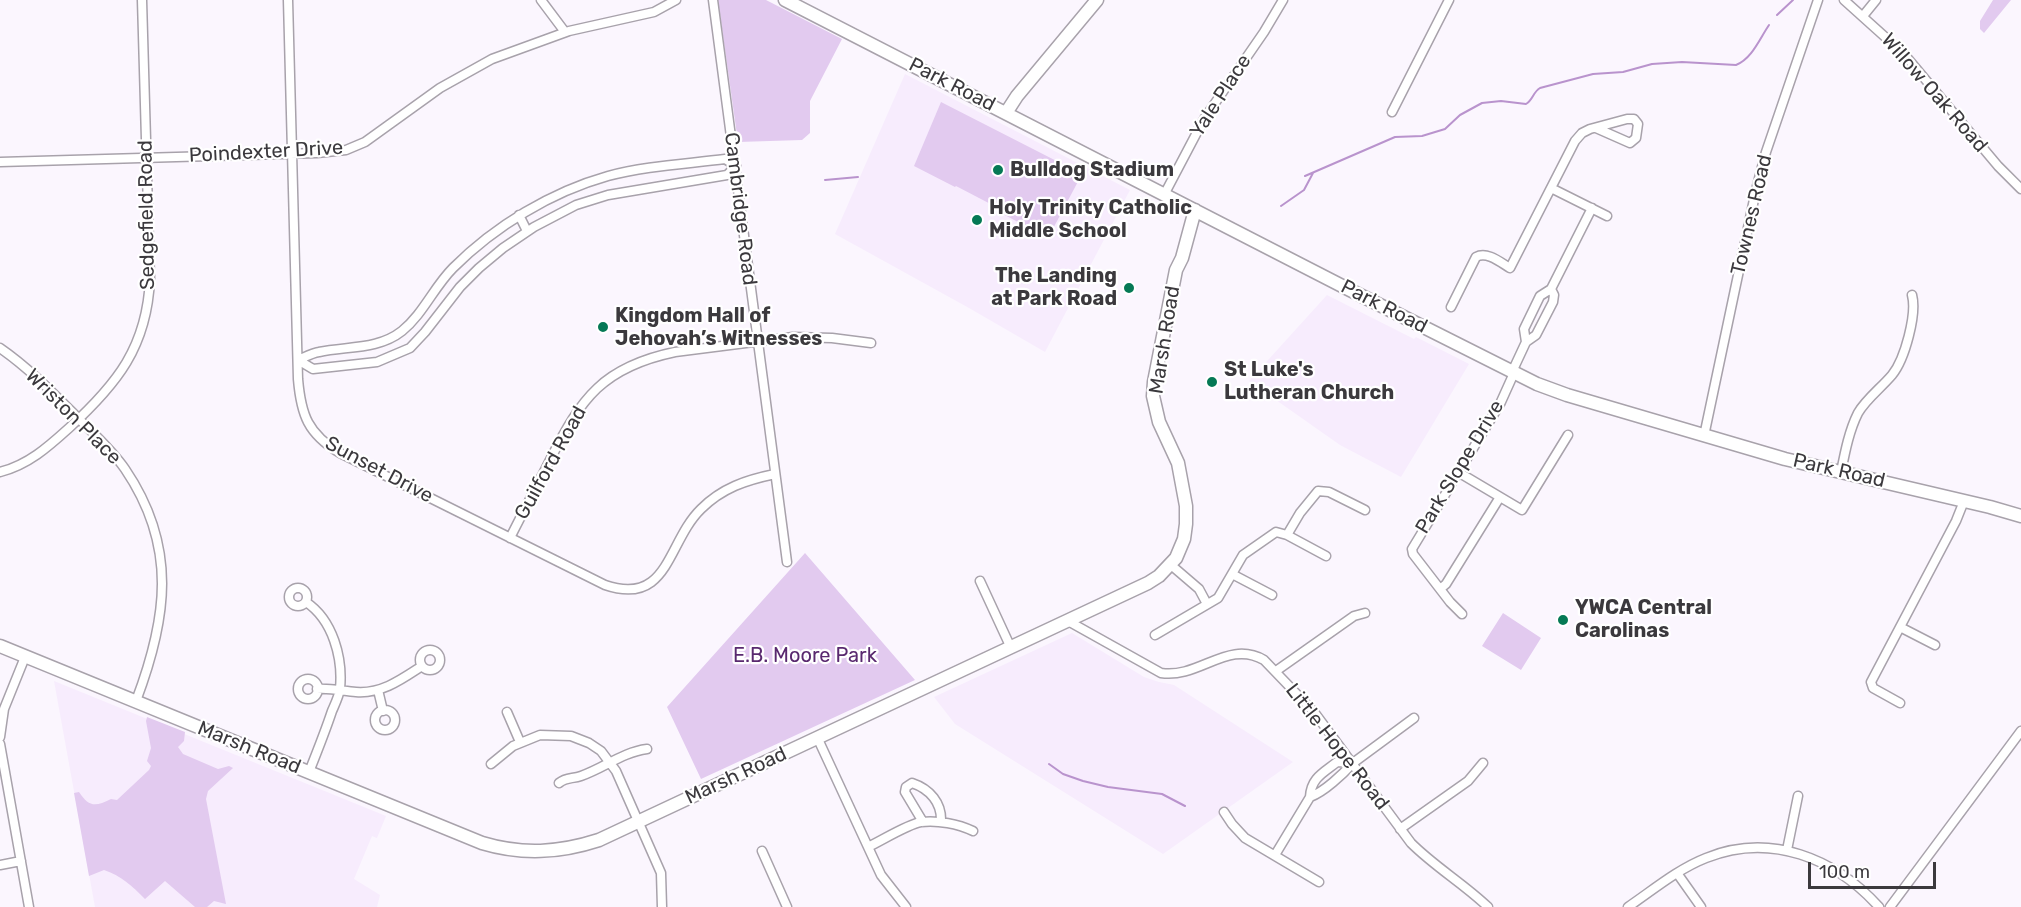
<!DOCTYPE html>
<html>
<head>
<meta charset="utf-8">
<style>
  body { margin:0 }
  #map { position:relative; width:2021px; height:907px; overflow:hidden; background:#fbf6fe; font-family:Rubik,sans-serif }
  canvas { display:block }
  .scale { position:absolute; left:1808px; top:862px; width:128px; height:27px; box-sizing:border-box; border:3px solid #3b393d; border-top:0; padding-left:8px; font-size:18px; line-height:21px; white-space:nowrap; color:#3b393d; -webkit-text-stroke:4px #fff; paint-order:stroke }
</style>
</head>
<body>
<div id="map">
<canvas width="2021" height="907"></canvas>
<div class="scale">100 m</div>
</div>
<script>
const ctx = document.querySelector('canvas').getContext('2d');
ctx.lineJoin = 'round';
function fill(path, color) { ctx.fillStyle = color; ctx.fill(path, 'evenodd'); }
function strokePath(path, color, width, dash) { ctx.strokeStyle = color; ctx.lineWidth = width; ctx.lineCap = dash ? 'butt' : 'round'; ctx.setLineDash(dash || []); ctx.stroke(path); }
function write(font, color, halo, rows, align = 'center') {
  ctx.font = font + ' Rubik,sans-serif'; ctx.lineWidth = 4.5; ctx.setLineDash([]); ctx.textBaseline = 'middle'; ctx.strokeStyle = halo; ctx.fillStyle = color; for (const [text, x, y, turn = 0] of rows) {
    ctx.save(); ctx.translate(x, y); ctx.rotate((+turn || 0) * Math.PI / 180); ctx.textAlign = isNaN(turn) ? turn : align; if (halo) ctx.strokeText(text, 0, 0); ctx.fillText(text, 0, 0); ctx.restore();
  }
}
fill(new Path2D(`
  M905,74L1130,190L1045,352L969,308L835,234Z
  M1327,295L1414,339L1416,337L1469,364L1401,477L1340,445L1249,381Z
  M1072,633L1144,677L1159,682L1174,685L1293,762L1163,854L955,724L934,697Z
  M54,681L386,816L377,838L372,836L354,879L380,895L377,907H95Z`), '#f7ecfd');
fill(new Path2D(`
  M718,0H766L842,39L810,101V133L802,140L738,142Z
  M1993,0H2011L1984,33L1980,29V21Z
  M941,102L1082,174L1048,238L1001,213L1002,210L956,186L955,187L914,166Z
  M805,553L915,680L701,779L667,707Z
  M1503,613L1541,638L1521,670L1482,646Z
  M147,717L185,732L184,741L178,747L183,754L218,769L229,766L233,768L208,791L206,799L226,904L214,901L207,907H195L165,881L145,899C132,886 122,876 104,870L89,876L74,793L79,792C89,807 95,807 111,799L117,800L149,770L151,766L147,761L151,748L146,721Z`), '#e2caef');
strokePath(new Path2D(`
  M1777,15L1793,0
  M1305,176L1395,137L1422,136L1445,129L1460,115L1482,103L1501,101L1526,104C1533,100 1533,92 1540,88L1593,74L1623,72L1652,64L1682,62L1736,65C1752,59 1760,38 1769,25
  M825,180L858,177
  M1281,206L1304,190L1313,173
  M1049,764L1063,774L1083,781L1108,787L1162,794L1185,806`), '#b993cd', 2);
const street = new Path2D(`
  M288,0L298,379C301,415 308,434 340,453L605,585C669,607 667,542 701,509C722,488 746,480 775,474
  M541,0L565,32
  M713,0L787,562
  M1844,0L1904,54L1998,166L2021,189
  M1863,16L1876,0
  M1392,112L1449,0
  M725,159L736,166L727,175L608,195L576,205L534,227L503,248L479,268L460,287L425,332L410,348L377,362L313,369L298,360C305,357 312,353 319,352C347,346 378,350 402,331C423,314 434,287 453,268C495,226 551,192 608,176C645,166 686,164 725,159Z
  M0,162L317,153L346,150L365,142L440,88L492,59L569,31L654,12L676,0
  M1551,188L1607,216
  M1164,195L1204,119L1264,32L1283,0
  M519,215L527,231
  M1451,307L1476,257C1487,251 1500,262 1510,268L1575,141L1582,133L1590,129L1627,119H1634L1638,124L1636,138L1630,143L1596,128
  M1526,342L1524,329L1540,296L1551,289
  M0,348C29,368 54,394 78,418C95,435 112,450 125,469C178,547 167,619 136,701
  M1512,372L1526,342L1536,335L1553,302L1554,295L1551,289L1592,208
  M1704,436L1756,190L1766,152L1818,0
  M0,472C28,465 48,447 69,428C117,384 147,347 150,279L142,0
  M1458,472L1522,510L1568,435
  M1841,472C1845,452 1849,431 1858,413C1866,399 1881,388 1892,375C1905,359 1917,314 1912,295
  M1287,535L1300,513L1318,491L1329,492L1365,510
  M510,538C523,512 537,486 550,460C581,398 603,367 675,352L793,337L832,338L871,343
  M1171,565L1199,589L1207,604
  M1232,574L1272,595
  M980,581L1011,648
  M289 597a9 9 0 1 1 18 0a9 9 0 1 1-18 0Z
  M1440,589L1446,584L1500,497
  M306,602C333,620 343,658 340,689C339,696 335,704 332,711C325,732 317,752 309,772
  M1462,614L1450,602L1413,554L1412,549L1500,404L1514,373
  M1068,621L1161,673C1199,679 1228,639 1264,660L1314,712L1411,843C1435,867 1464,884 1488,907
  M1900,627L1935,645
  M1155,635L1218,598L1243,555L1276,532L1287,535L1326,556
  M420 660a10 10 0 1 1 20 0a10 10 0 1 1-20 0Z
  M1276,671L1354,616L1365,613
  M298 689a10 10 0 1 1 20 0a10 10 0 1 1-20 0Z
  M317,689C330,688 343,691 356,692C382,694 402,679 422,666
  M378,690L383,711
  M1900,703L1873,688L1871,682L1956,521L1964,501
  M375 720a10 10 0 1 1 20 0a10 10 0 1 1-20 0Z
  M507,712L520,742
  M0,737L4,709L25,657
  M817,737L881,875L906,907
  M0,744L29,907
  M1353,763L1337,762C1323,773 1311,778 1310,797C1324,792 1343,774 1353,763L1414,718
  M491,764L513,746L540,735L571,736L589,743L601,751L616,771L661,873L662,907
  M559,783C566,777 572,779 581,776C604,768 623,752 647,749
  M1224,812L1232,824L1245,838L1319,882
  M923,822L905,792L906,787L912,783C930,789 942,803 941,822
  M1400,829L1468,781L1483,763
  M868,847C881,841 908,824 921,822C938,820 958,824 973,831
  M1787,850L1798,796
  M762,851L787,907
  M1275,855L1310,797
  M0,865L21,861
  M1677,873L1701,907
  M1628,907C1653,890 1678,869 1706,858C1770,832 1835,858 1879,907
  M1890,907L2021,731`);
const secondary = new Path2D(`
  M785,0L1348,289L1537,384L1567,395L1785,459L1990,507L2021,516
  M1006,113L1017,96L1097,0
  M0,646L482,843C522,855 559,853 599,840L1148,583L1159,576L1176,558L1184,539L1186,524V506L1178,463L1159,422L1153,396L1154,382L1176,270L1182,258L1195,210`);
strokePath(street, '#a8a2ab', 11);
strokePath(secondary, '#a8a2ab', 15);
strokePath(street, '#fff', 8);
strokePath(secondary, '#fff', 12);
for (const [x, y, r, color] of [
  [998,170,6,"#057955"],
  [977,220,6,"#057955"],
  [1129,288,6,"#057955"],
  [603,327,6,"#057955"],
  [1212,382,6,"#057955"],
  [1563,620,6,"#057955"]
]) { const dot = new Path2D(); dot.arc(x, y, r, 0, 2 * Math.PI); ctx.fillStyle = color; ctx.fill(dot); strokePath(dot, '#fff', 2); }
write('20px', '#3b393d', '#fff', [
  ["Park Road",952,85,27],
  ["Willow Oak Road",1934,93,49],
  ["Yale Place",1221,96,-57],
  ["Poindexter Drive",266,152,-3],
  ["Cambridge Road",740,209,83],
  ["Sedgefield Road",147,215,-91],
  ["Townes Road",1752,215,-77],
  ["Park Road",1384,307,27],
  ["Marsh Road",1165,340,-81],
  ["Wriston Place",73,417,45],
  ["Guilford Road",551,463,-61],
  ["Park Slope Drive",1460,467,-59],
  ["Sunset Drive",379,470,28],
  ["Park Road",1839,471,13],
  ["Little Hope Road",1337,747,52],
  ["Marsh Road",249,748,22],
  ["Marsh Road",736,776,-25]
]);
write('bold 20px', '#3b393d', '#fff', [
  ["Bulldog Stadium",1010,170],
  ["Holy Trinity Catholic",989,208],
  ["Middle School",989,231],
  ["The Landing",1117,276,"right"],
  ["at Park Road",1117,299,"right"],
  ["Kingdom Hall of",615,316],
  ["Jehovah’s Witnesses",615,339],
  ["St Luke's",1224,370],
  ["Lutheran Church",1224,393],
  ["YWCA Central",1575,608],
  ["Carolinas",1575,631]
], 'left');
write('20px', '#59296f', '#fff', [
  ["E.B. Moore Park",805,656]
]);
</script>
</body>
</html>
